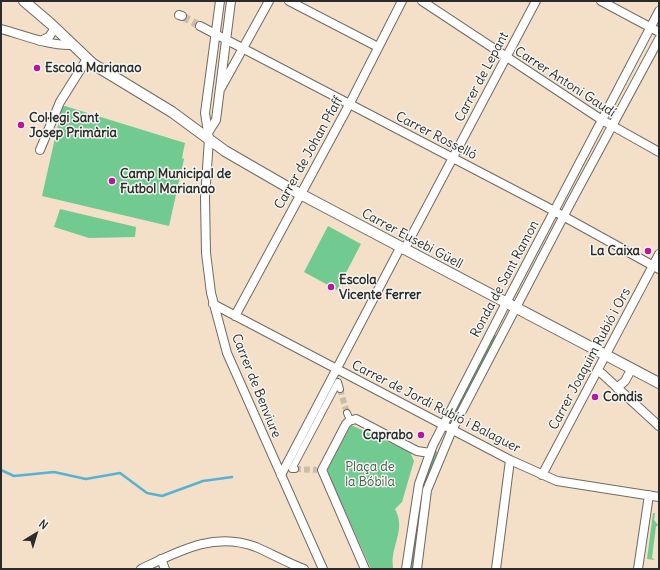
<!DOCTYPE html>
<html>
<head>
<meta charset="utf-8">
<style>
  body { margin:0 }
  #map { position:relative; width:660px; height:570px; overflow:hidden; background:#f4e0c8; font-family:Delius,sans-serif }
  canvas { display:block }
  .frame { position:absolute; inset:0; border:2px solid #2b2b2b; pointer-events:none }
  .north { position:absolute; left:16px; top:514px; width:40px; height:40px; -webkit-text-stroke:3px #f6f6f2; paint-order:stroke; rotate:38deg; font-size:11px; font-weight:700; line-height:16px; text-align:center; color:#2b2b2b }
  .north::after { content:''; display:block; margin:auto; width:14px; height:18px; background:#2b2b2b; clip-path:polygon(50% 0,100% 100%,50% 72%,0 100%) }
</style>
</head>
<body>
<div id="map">
<canvas width="660" height="570"></canvas>
<div class="frame"></div>
<div class="north">N</div>
</div>
<script>
const ctx = document.querySelector('canvas').getContext('2d');
ctx.lineJoin = 'round';
function fill(path, color) { ctx.fillStyle = color; ctx.fill(path, 'evenodd'); }
function strokePath(path, color, width, dash) { ctx.strokeStyle = color; ctx.lineWidth = width; ctx.lineCap = dash ? 'butt' : 'round'; ctx.setLineDash(dash || []); ctx.stroke(path); }
function write(font, color, halo, rows, align = 'center') {
  ctx.font = font + ' Delius,sans-serif'; ctx.lineWidth = 3; ctx.setLineDash([]); ctx.textBaseline = 'middle'; ctx.strokeStyle = halo; ctx.fillStyle = color; for (const [text, x, y, turn = 0] of rows) {
    ctx.save(); ctx.translate(x, y); ctx.rotate((+turn || 0) * Math.PI / 180); ctx.textAlign = isNaN(turn) ? turn : align; if (halo) ctx.strokeText(text, 0, 0); ctx.fillText(text, 0, 0); ctx.restore();
  }
}
fill(new Path2D(`
  M65,106L185,143L182,158L184,159L169,226L42,196L62,107Z
  M60,209L136,227L135,237L89,238L54,227Z
  M328,226L361,244L337,290L304,272Z
  M351,425L410,452L414,461L402,502L395,509C404,526 396,538 393,556C392,560 393,565 393,569H371L328,473V468Z
  M653,513H655L654,520L659,526H656L652,558L655,560L647,559Z`), '#71ca90');
fill(new Path2D(`
  M494,334L496,336L456,415L453,414Z
  M435,451L437,452L425,487L413,569H410L423,486Z`), '#5cae7a');
strokePath(new Path2D(`
  M1,470L14,476L54,472L86,479L120,473L147,493L162,496L203,481L232,477`), '#55b2d3', 2.5);
strokePath(new Path2D(`
  M340,389L347,413
  M295,469L317,470`), '#ccbca9', 6, [6, 3]);
strokePath(new Path2D(`
  M182,16L200,26`), '#ccbca9', 8, [8, 4]);
const pedestrian = new Path2D(`
  M347,413L350,420
  M295,469H292L338,382L340,389`);
const minor = new Path2D(`
  M220,1L205,113L209,139L205,198L206,253L211,293L227,353L323,569
  M289,1L378,47
  M422,1L602,120L659,152
  M601,1L659,32
  M179,15L182,16
  M200,26L543,205L659,269
  M1,29C24,35 48,46 72,45
  M40,41L49,37L55,28
  M221,88L269,1
  M209,131L216,120L231,1
  M40,150L60,102L87,59
  M404,250L536,1
  M213,304L510,460L557,481L659,497
  M235,316L349,105L402,1
  M598,370L659,426
  M617,388L625,381L632,368
  M281,475L400,248
  M542,475L659,254
  M161,559L165,569
  M141,569C179,551 214,531 256,547C272,554 288,563 304,569
  M365,569L322,470L346,424L349,421L356,419L417,451L430,453
  M406,569L419,484L433,445L506,303L659,11
  M417,569L427,490L452,430L570,204L659,39
  M496,569L510,460
  M638,569L649,495`);
const tertiary = new Path2D(`
  M24,1L51,24L93,64L172,112L225,151L289,188L659,383`);
strokePath(pedestrian, '#716a62', 8);
strokePath(minor, '#716a62', 10);
strokePath(tertiary, '#716a62', 12);
strokePath(pedestrian, '#fff', 6);
strokePath(minor, '#fff', 8);
strokePath(tertiary, '#fff', 10);
for (const [x, y, r, color] of [
  [37,68,4,"#b5179e"],
  [21,125,4,"#b5179e"],
  [112,181,4,"#b5179e"],
  [648,251,4,"#b5179e"],
  [331,287,4,"#b5179e"],
  [595,397,4,"#b5179e"],
  [421,435,4,"#b5179e"]
]) { const dot = new Path2D(); dot.arc(x, y, r, 0, 2 * Math.PI); ctx.fillStyle = color; ctx.fill(dot); strokePath(dot, '#f6f6f2', 1.5); }
write('bold 13px', '#2b2b2b', '#f6f6f2', [
  ["Escola Marianao",45,68],
  ["Col·legi Sant",29,118],
  ["Josep Primària",29,133],
  ["Camp Municipal de",120,174],
  ["Futbol Marianao",120,189],
  ["La Caixa",640,251,"right"],
  ["Escola",339,280],
  ["Vicente Ferrer",339,295],
  ["Condis",603,397],
  ["Caprabo",413,435,"right"]
], 'left');
write('13px', '#2b2b2b', '#f6f6f2', [
  ["Carrer de Lepant",482,77,-62],
  ["Carrer Antoni Gaudí",565,82,33],
  ["Carrer Rosselló",436,136,27],
  ["Carrer de Johan Pfaff",309,153,-61],
  ["Carrer Eusebi Güell",412,239,28],
  ["Ronda de Sant Ramon",505,279,-62],
  ["Carrer Joaquim Rubió i Ors",590,359,-62],
  ["Carrer de Benviure",256,386,68],
  ["Carrer de Jordi Rubió i Balaguer",436,407,27]
]);
write('13px', '#405b49', '#f6f6f2', [
  ["Plaça de",370,467],
  ["la Bóbila",370,482]
]);
</script>
</body>
</html>
